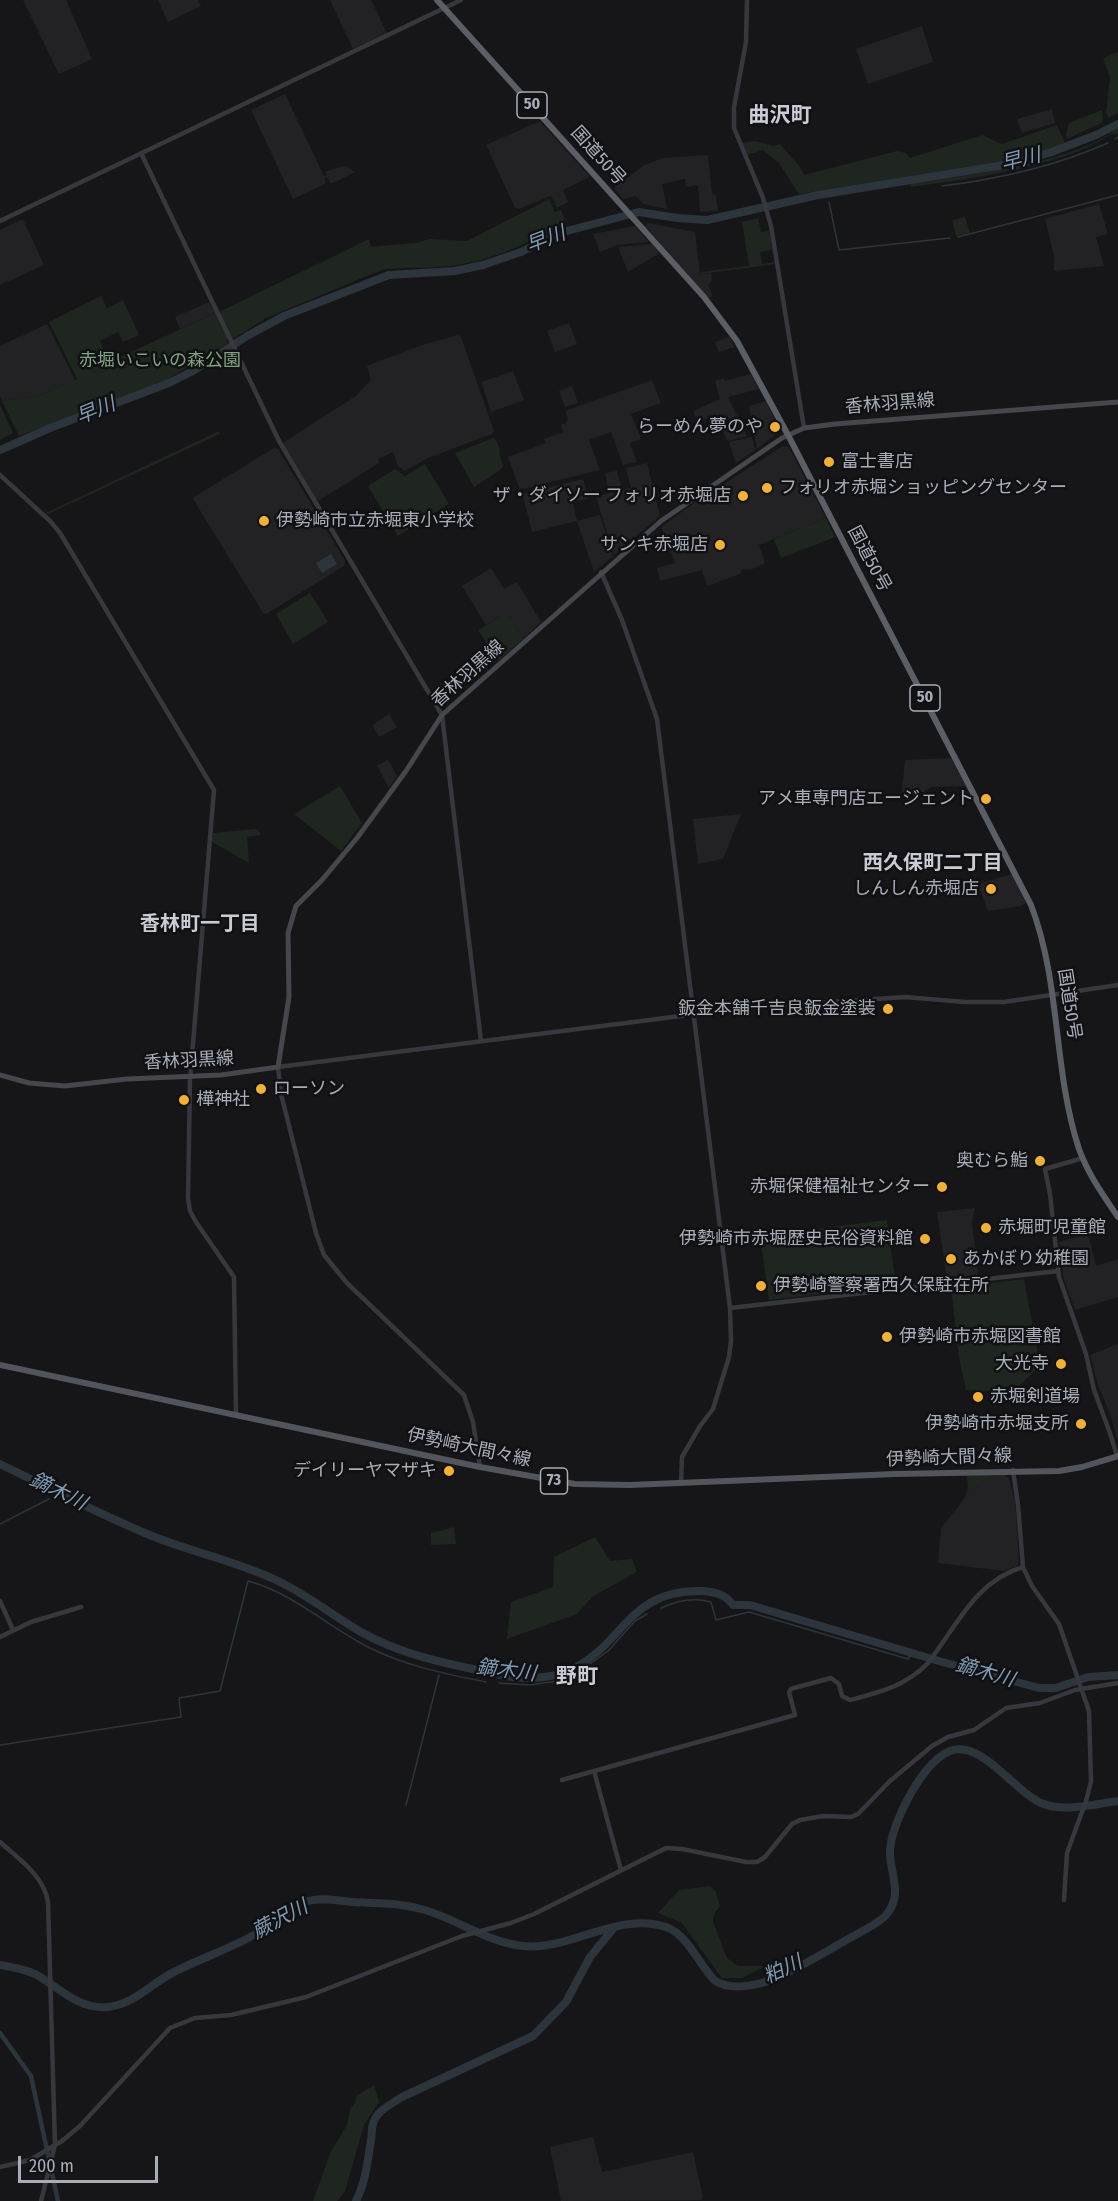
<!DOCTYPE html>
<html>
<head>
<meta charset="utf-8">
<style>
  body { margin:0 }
  #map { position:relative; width:1118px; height:2201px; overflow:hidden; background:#161618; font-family:"Fira Sans Condensed",sans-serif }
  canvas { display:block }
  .scale { position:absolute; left:18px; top:2156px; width:140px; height:27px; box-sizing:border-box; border:3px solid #a8adb8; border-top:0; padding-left:8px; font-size:18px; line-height:21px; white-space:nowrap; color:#a8adb8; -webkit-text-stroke:4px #111113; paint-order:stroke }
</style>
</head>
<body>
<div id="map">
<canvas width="1118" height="2201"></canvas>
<div class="scale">200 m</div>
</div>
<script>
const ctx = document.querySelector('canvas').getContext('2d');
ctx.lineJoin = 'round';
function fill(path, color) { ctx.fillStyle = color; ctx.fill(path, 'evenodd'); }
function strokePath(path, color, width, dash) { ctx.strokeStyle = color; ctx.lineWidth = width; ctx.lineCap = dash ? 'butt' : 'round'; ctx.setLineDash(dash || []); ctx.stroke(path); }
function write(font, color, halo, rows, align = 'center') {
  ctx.font = font + ' "Fira Sans Condensed","Noto Sans JP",sans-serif'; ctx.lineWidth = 5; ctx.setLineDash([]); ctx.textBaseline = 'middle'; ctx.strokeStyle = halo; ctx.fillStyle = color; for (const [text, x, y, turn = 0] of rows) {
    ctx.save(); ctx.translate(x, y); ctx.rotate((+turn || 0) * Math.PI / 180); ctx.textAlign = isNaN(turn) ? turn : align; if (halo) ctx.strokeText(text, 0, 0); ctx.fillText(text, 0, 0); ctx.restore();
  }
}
fill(new Path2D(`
  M23,0H66L92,59L59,74Z
  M158,0H198L201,6L168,22Z
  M330,0H371L387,33L353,49Z
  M922,26L933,62L868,84L856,49Z
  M285,94L324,176L327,175L325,172L339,167L346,166L355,172L333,183H330L327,177L325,178V184L293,199L251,110Z
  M1052,109L1055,123L1022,133L1017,119Z
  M540,121L590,177L563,190L568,202L557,208L551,196L519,209L515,208L486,145Z
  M708,155L712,194L716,195L718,211L700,212L698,185L686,187L685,179L662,184L667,209L643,204L636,196L623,199L614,188L643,166L662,158Z
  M1099,204L1108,234L1096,237L1104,266L1054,271V256L1045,219Z
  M23,219L44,265L0,285V230Z
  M648,223L695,232L700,274L711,273L712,281L708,284L713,296L708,297L645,226Z
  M635,226L649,242L617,245L600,252L593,234Z
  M652,244L659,252L658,254L628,272L618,247Z
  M209,302L215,313L180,329L175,317Z
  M569,323L577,344L555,352L547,331Z
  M47,324L75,380L36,397L2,401L0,397V346Z
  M458,335L461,337L494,431L492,434L428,458L405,471L398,466L393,452L378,459L379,463L318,501L316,499L283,445L284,442L356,396L371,380L367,366L422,345Z
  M729,337L735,347L719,352L715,342Z
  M513,371L524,400L491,412L482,384V382Z
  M751,374L759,389L728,397L747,436L727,441L715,415L698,422L693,411L720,399L715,381L724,378L725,381Z
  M652,380L661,403L631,414L641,439L630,443L637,462L623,465L611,432L589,440L600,470L523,489L519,487L508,457L546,443L544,439L563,432L561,425L566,423L568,419L565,411Z
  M572,386L578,403L565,407L559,391Z
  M766,401L780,431L757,449L749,406Z
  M752,437L755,450L736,463L729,442Z
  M783,446L789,447L826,518L759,545L765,563L750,570L742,569L740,574L707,586L702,570L660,581L657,568L675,563L661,527L691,505Z
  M274,448L278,449L345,561L344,566L266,614L263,613L193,499L194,497Z
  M647,463L660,516L614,555L596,497L609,493L605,473L617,471L622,490L631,488L626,468Z
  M583,479L588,499L573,502L577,521L600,515L613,556L594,572L577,521L532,532L523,496L525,493Z
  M491,568L504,589L517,582L541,622L523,639L507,613L486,625L462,586Z
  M389,714L397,727L379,737L373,727L374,724Z
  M951,758L966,786L931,787L924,792H902L905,760Z
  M388,759L397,776L389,788L377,766Z
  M741,814L723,859L698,864L693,819Z
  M1012,874L1026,903L1021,906L988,911L978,884Z
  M975,1208L972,1222L978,1274L976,1277L947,1280L937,1212Z
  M1088,1234L1096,1266L1118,1259V1297L1075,1310L1063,1276L1059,1242Z
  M1118,1344V1442L1111,1417L1098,1385L1090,1355Z
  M1004,1474L1009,1479L1015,1501L1019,1562L1017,1566L1004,1571L938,1563L941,1528L964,1499L968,1488L971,1490L994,1475Z
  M593,2137L602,2172L693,2152L703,2197L702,2200L561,2201L550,2147Z`), '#222225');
fill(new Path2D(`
  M1118,52V113L1108,118L1106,112L1110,77L1103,58Z
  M1102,110L1103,122L1067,139L1066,133L1069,123Z
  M1057,125L1065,143L1036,154L1006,161L799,194L779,163L763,150L747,155L741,143L755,141L773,146L780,144L800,167L804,175L897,151L906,153L910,158L982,135L1002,144Z
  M1118,128V133L1114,135L1112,134C1103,138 1094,145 1084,149C1029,171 968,179 911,187L910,184C969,175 1071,164 1118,128Z
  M549,199L555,212L561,210L566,223C534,240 500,257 463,264C438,269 411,267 385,269L374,273L266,318L233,339L227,337V344L166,380L19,436L2,401L36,397L77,379L49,322L101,296L107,308L123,300L139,335L123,342L118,332L100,341L110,362L215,313L226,335L229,334L219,312L369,239L371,247L415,243L430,239L467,241Z
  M965,217L970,233L956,236L952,220Z
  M758,218L761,232L769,231L772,250L760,252L762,264L775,262V264L701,274L700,272L749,266L742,222Z
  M0,405L13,433L0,440Z
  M219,431L220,434L48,514L46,513Z
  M493,438L496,440L500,450L499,451L503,466L500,470L474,487L455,453Z
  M425,464L449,504L398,536L368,486L395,469L405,476Z
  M826,518L835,537L781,558L774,539Z
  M310,593L328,622L293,644L276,614Z
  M507,613L523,639L498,661L478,630Z
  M340,786L362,823L341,851L294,814Z
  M257,829L261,835L247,837L249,863L212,842L213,833Z
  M887,1220L896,1285L769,1300L760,1236Z
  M1024,1279L1040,1365L1019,1386L987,1391L966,1390L959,1357L951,1288Z
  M967,1475H994L971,1490L968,1488Z
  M454,1527L456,1544L431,1545V1533Z
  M595,1537L610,1561L632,1559L637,1572L593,1596L577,1614L507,1639L511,1602L553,1587L554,1557Z
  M710,1886L716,1892L720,1906L714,1914L713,1922L727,1958L738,1966H766L742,1978H722L682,1923L658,1913L679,1890Z
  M374,2085L379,2102L364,2125L345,2191L337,2201H313L331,2151L347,2125L350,2109L356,2102V2096Z`), '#1e261f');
fill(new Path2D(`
  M331,554L337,564L322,573L316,563Z`), '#2c353c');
strokePath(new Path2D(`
  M1115,139L1118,137
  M942,186C999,179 1056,166 1108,143
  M818,195V197
  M829,202L839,250L950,238
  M958,237L1118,195
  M0,1524L49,1499
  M661,1608C676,1601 694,1597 711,1602L716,1620L749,1612L908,1659L912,1653
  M572,1677L608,1651L635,1621L647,1614
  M499,1683L529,1685L565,1680
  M0,1745L181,1717L179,1698L220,1691L248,1581C291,1592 329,1627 368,1647C405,1666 446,1674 486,1682
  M406,1805L439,1675`), '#2c353c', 1.5);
strokePath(new Path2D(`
  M0,2033L31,2076L58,2201`), '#2c353c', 4.5);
strokePath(new Path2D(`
  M0,450L50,428L169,383L193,371L247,336L284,316L389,275L455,271L483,265L521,252L559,233L639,212L677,218L707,220L818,195L1004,165L1049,153L1096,135L1118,124
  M0,1464C50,1488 100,1515 152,1536C192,1552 236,1561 276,1580C306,1594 332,1615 361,1632C395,1651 430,1660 468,1668C483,1671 497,1675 512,1677C530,1679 554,1678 570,1670C624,1646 627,1589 702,1591C715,1592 725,1594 733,1605H750L939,1661L1039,1688H1056L1088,1677L1118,1675
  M0,1965C12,1967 24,1969 35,1974C59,1987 78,2010 108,2007C136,2004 152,1982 176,1971C206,1956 238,1946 266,1928C279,1919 292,1906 308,1901C322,1897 339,1901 353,1902C376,1903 399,1903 421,1909C456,1918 486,1942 523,1946C570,1951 618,1911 666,1927C687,1934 699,1964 714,1980C729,1991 754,1986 771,1980C796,1970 820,1955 843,1942C856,1934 871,1928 883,1918C886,1916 889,1911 891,1908C901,1888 889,1870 890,1850C892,1821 923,1762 950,1751C981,1739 1015,1792 1041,1803C1064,1813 1095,1804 1118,1801
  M356,2201C365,2184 368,2160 371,2140C373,2131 370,2126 376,2117C382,2108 393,2103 402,2097L533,2036L566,2002L590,1957L613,1929`), '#2c353c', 8);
strokePath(new Path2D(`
  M747,0L746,42L734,107V128L763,198L771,226L804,428
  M141,153L279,441L442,715L481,1041
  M0,221L461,0
  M0,475L50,521L60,533L214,790L190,1080L188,1198L190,1211L196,1222L234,1277L236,1415
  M601,572L622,620L657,719L730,1308L731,1341L729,1357L713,1409L700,1426L682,1457L681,1483
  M1083,1158L1045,1169L1050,1194L1059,1277L1086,1354L1094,1390L1110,1433L1117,1456
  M730,1308L1058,1271
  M480,1467L473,1422L464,1395L347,1283L324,1255L316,1233L281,1094L278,1067L744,1008L905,997L965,1002H1004L1118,985
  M1013,1470L1018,1505L1023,1567L1032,1586L1059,1624L1089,1711L1091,1782L1086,1801L1067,1853L1064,1900
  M0,1601L13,1630
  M0,1637L31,1622L81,1607
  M594,1771L621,1870
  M562,1780L795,1715L789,1692L791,1689L794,1688L831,1678L839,1684L842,1696L850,1700C880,1692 906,1686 928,1663C957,1626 975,1581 1023,1567
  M0,1842C19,1859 44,1876 48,1902L55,2145L41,2201
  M0,2167L30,2160L62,2141L80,2126L170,2028L195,2018L231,2015L306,1997L462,1936L511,1923L534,1914L666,1848L682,1849L746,1862H757L765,1857L792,1824L800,1820L823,1816L851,1817L858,1814L890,1781L932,1746L948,1737L974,1730L1006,1708L1040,1703L1075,1690L1118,1683`), '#37383d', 4.5);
strokePath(new Path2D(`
  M0,1075L29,1083L65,1086L127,1079L221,1075L278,1067L289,997L288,933L296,906L322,880L357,838L406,771L442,715L661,521L782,438L804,428L835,424L1118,402`), '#45474d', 5);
strokePath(new Path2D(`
  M0,1365L480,1467L575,1484L630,1485L895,1474L1059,1471L1082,1467L1118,1456`), '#53555c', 6);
strokePath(new Path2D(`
  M437,0L704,297L737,341L788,435L1031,905C1061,983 1053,1070 1079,1149C1088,1174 1103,1195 1118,1217`), '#5b5e65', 6);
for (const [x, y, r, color] of [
  [775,427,6,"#f2b134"],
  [829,462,6,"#f2b134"],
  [767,488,6,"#f2b134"],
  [743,496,6,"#f2b134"],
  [264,521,6,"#f2b134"],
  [720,545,6,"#f2b134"],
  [986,799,6,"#f2b134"],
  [991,889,6,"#f2b134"],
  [888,1009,6,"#f2b134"],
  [261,1089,6,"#f2b134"],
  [184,1100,6,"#f2b134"],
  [1040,1161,6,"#f2b134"],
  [942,1187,6,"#f2b134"],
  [986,1228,6,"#f2b134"],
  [925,1239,6,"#f2b134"],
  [951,1259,6,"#f2b134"],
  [761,1286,6,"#f2b134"],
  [887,1337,6,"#f2b134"],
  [1061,1364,6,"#f2b134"],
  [978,1397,6,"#f2b134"],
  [1081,1424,6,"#f2b134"],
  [449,1471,6,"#f2b134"]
]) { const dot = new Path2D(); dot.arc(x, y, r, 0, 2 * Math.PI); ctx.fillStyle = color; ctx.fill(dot); strokePath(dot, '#111113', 2); }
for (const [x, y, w] of [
  [532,105,30],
  [925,698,30],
  [554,1481,27]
]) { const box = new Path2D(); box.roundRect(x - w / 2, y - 13, w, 26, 4.5); ctx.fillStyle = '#111113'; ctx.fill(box); strokePath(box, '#a8adb8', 1.5); }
write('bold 16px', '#a8adb8', null, [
  ["50",532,105],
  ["50",925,698],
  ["73",554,1481]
]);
write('18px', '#a8adb8', '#111113', [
  ["国道50号",598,156,48],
  ["香林羽黒線",890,404,-5],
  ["国道50号",869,559,62],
  ["香林羽黒線",468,674,-42],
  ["国道50号",1069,1004,81],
  ["香林羽黒線",189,1061,-3],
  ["伊勢崎大間々線",469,1448,12],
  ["伊勢崎大間々線",949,1458,-2]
]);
write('18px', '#7fa381', '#111113', [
  ["赤堀いこいの森公園",160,361]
]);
write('18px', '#a8adb8', '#111113', [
  ["らーめん夢のや",763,427],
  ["富士書店",841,462,"left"],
  ["フォリオ赤堀ショッピングセンター",779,488,"left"],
  ["ザ・ダイソー フォリオ赤堀店",731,496],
  ["伊勢崎市立赤堀東小学校",276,521,"left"],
  ["サンキ赤堀店",708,545],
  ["アメ車専門店エージェント",974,799],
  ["しんしん赤堀店",979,889],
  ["鈑金本舗千吉良鈑金塗装",876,1009],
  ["ローソン",273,1089,"left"],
  ["樺神社",196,1100,"left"],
  ["奥むら鮨",1028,1161],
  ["赤堀保健福祉センター",930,1187],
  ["赤堀町児童館",998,1228,"left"],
  ["伊勢崎市赤堀歴史民俗資料館",913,1239],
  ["あかぼり幼稚園",963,1259,"left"],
  ["伊勢崎警察署西久保駐在所",773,1286,"left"],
  ["伊勢崎市赤堀図書館",899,1337,"left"],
  ["大光寺",1049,1364],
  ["赤堀剣道場",990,1397,"left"],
  ["伊勢崎市赤堀支所",1069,1424],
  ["デイリーヤマザキ",437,1471]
], 'right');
write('italic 20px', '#7f9bb3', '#111113', [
  ["早川",1021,160,-14],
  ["早川",546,240,-21],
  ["早川",96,411,-22],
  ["鏑木川",58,1492,26],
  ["鏑木川",506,1671,7],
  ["鏑木川",985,1673,16],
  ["蕨沢川",280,1920,-28],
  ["粕川",783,1970,-25]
]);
write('bold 20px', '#c9ccd4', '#111113', [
  ["西久保町二丁目",933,863],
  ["香林町一丁目",200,924]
]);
write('bold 21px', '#c9ccd4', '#111113', [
  ["曲沢町",780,116],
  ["野町",577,1677]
]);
</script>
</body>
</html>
